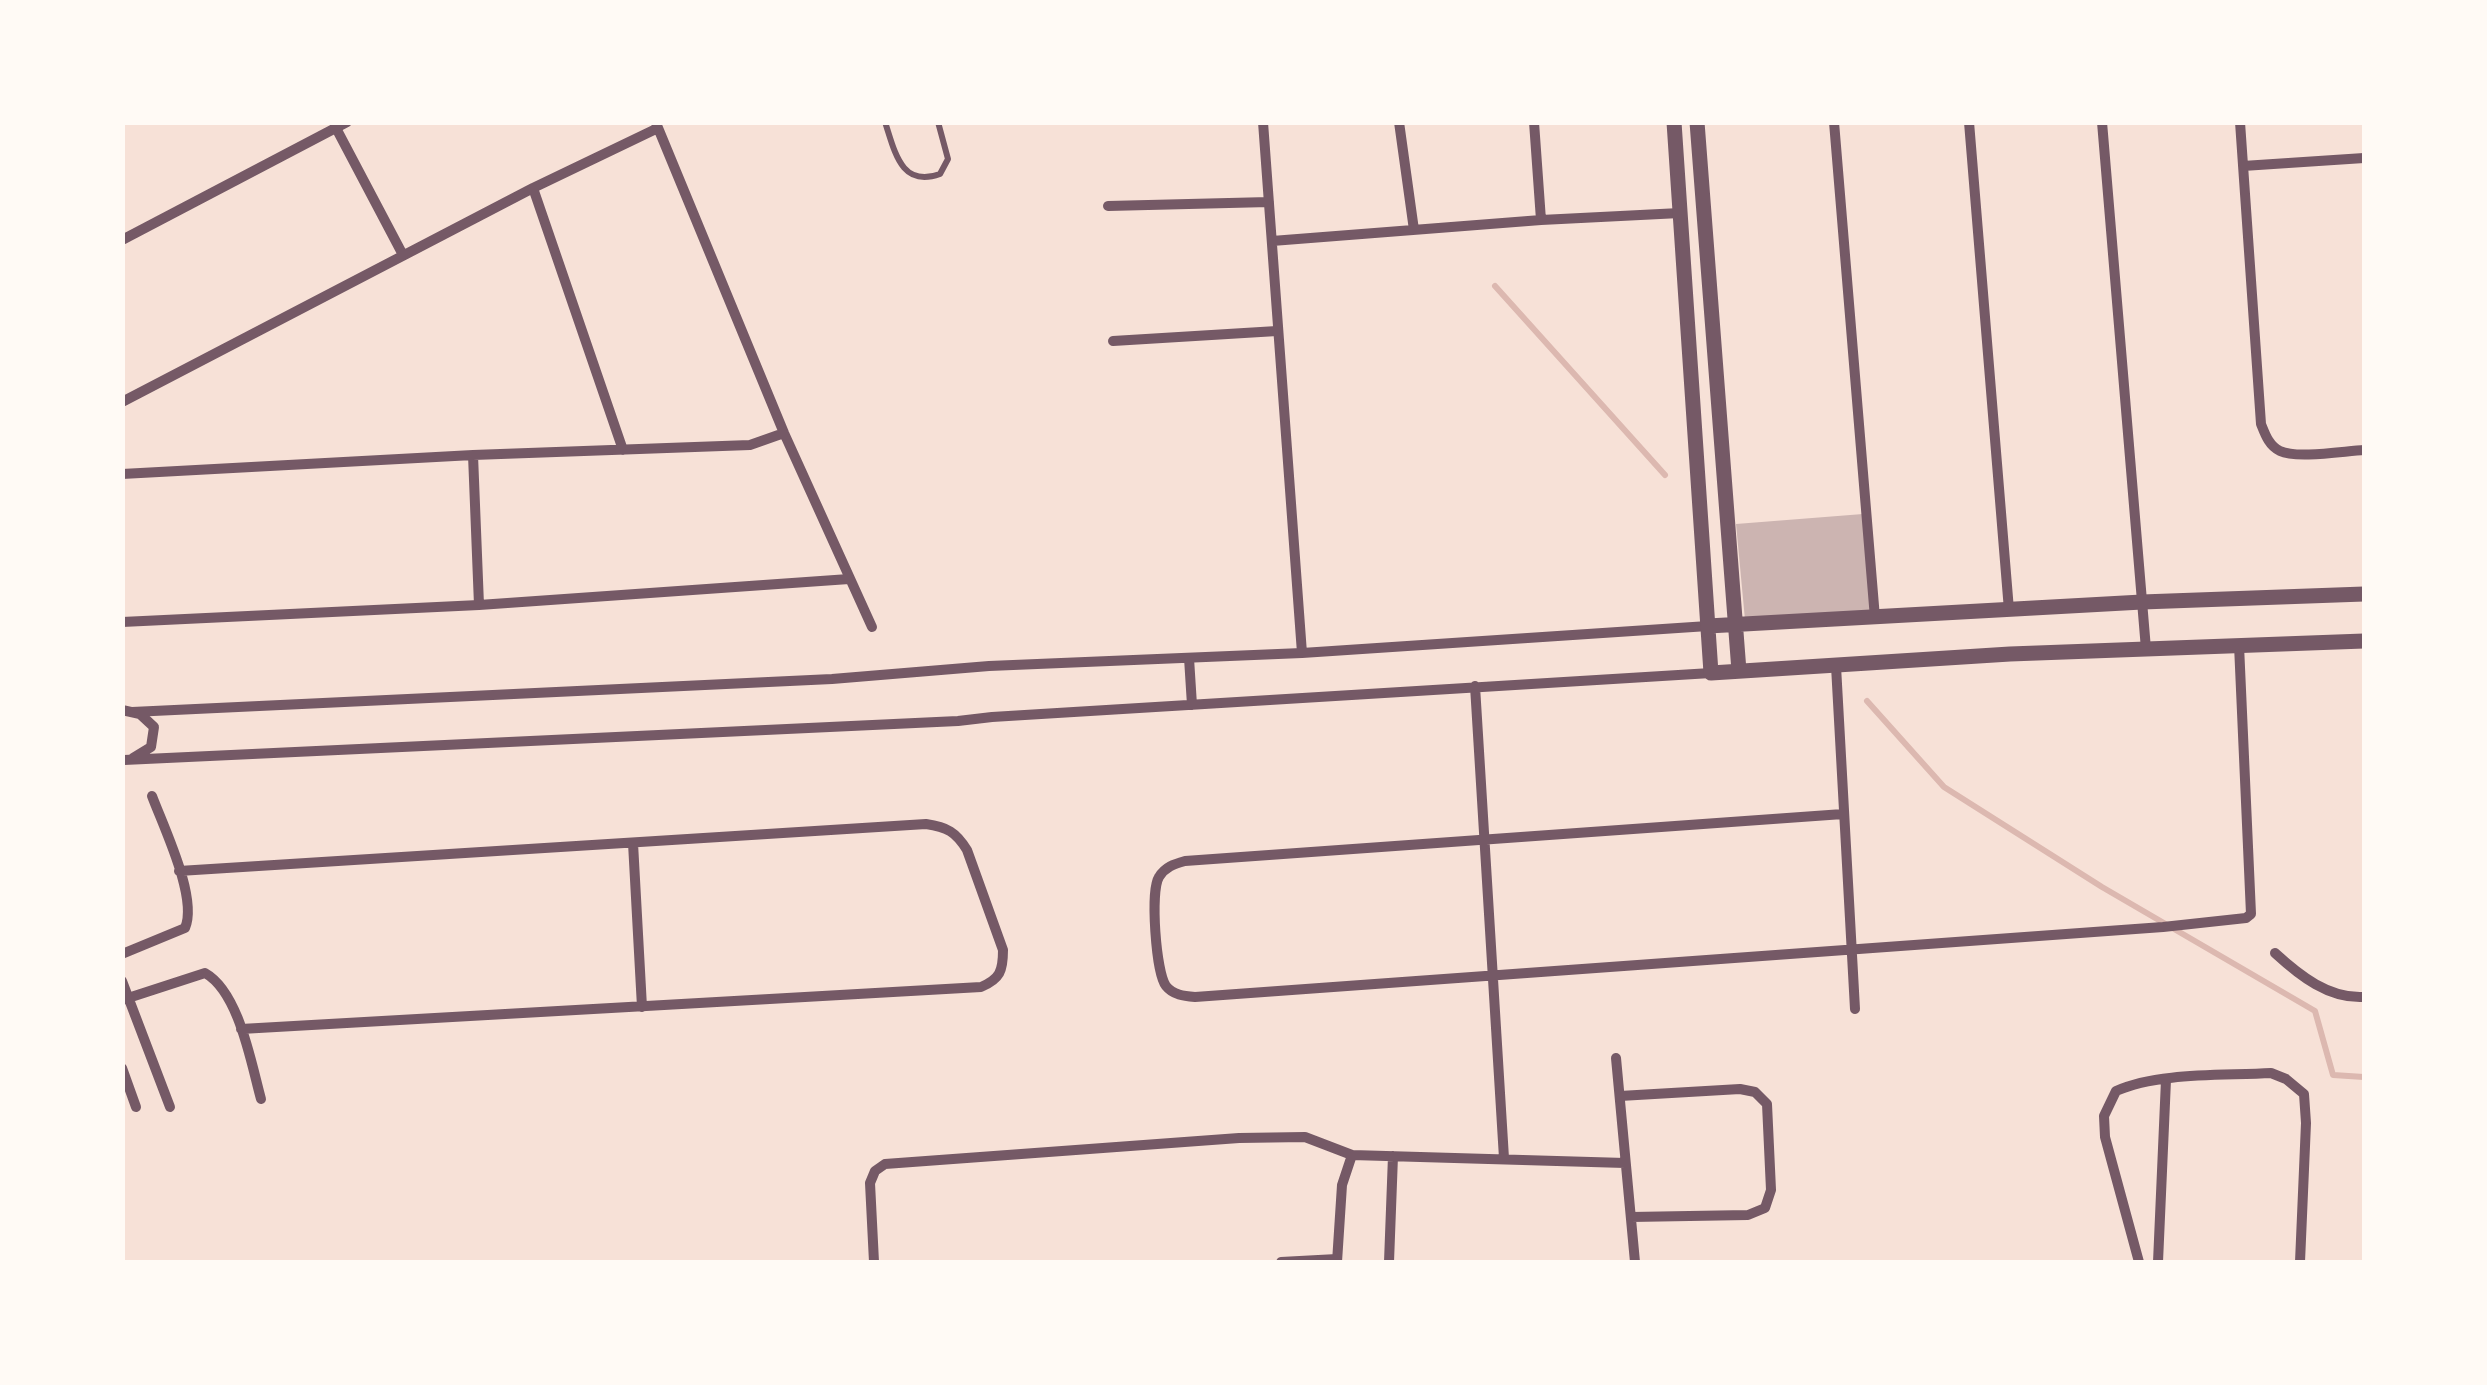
<!DOCTYPE html>
<html>
<head>
<meta charset="utf-8">
<style>
  body { margin:0 }
  #map { position:relative; width:2487px; height:1385px; overflow:hidden; background:#f7e1d7; font-family:Montserrat,sans-serif }
  canvas { display:block }
  .frame { position:absolute; inset:0; border:125px solid #fffaf5; pointer-events:none }
</style>
</head>
<body>
<div id="map">
<canvas width="2487" height="1385"></canvas>
<div class="frame"></div>
</div>
<script>
const ctx = document.querySelector('canvas').getContext('2d');
ctx.lineJoin = 'round';
function strokePath(path, color, width, dash) { ctx.strokeStyle = color; ctx.lineWidth = width; ctx.lineCap = dash ? 'butt' : 'round'; ctx.setLineDash(dash || []); ctx.stroke(path); }
function fill(path, color) { ctx.fillStyle = color; ctx.fill(path, 'evenodd'); }
strokePath(new Path2D(`
  M1495,286L1665,475
  M1867,701L1944,787L2102,887L2315,1011L2333,1075L2364,1077`), '#dcb8b0', 6);
fill(new Path2D(`
  M1863,514L1872,613L1745,620L1736,524Z`), '#ccb4b1');
strokePath(new Path2D(`
  M885,122C895,152 901,188 940,174L948,159L938,122`), '#755966', 6);
strokePath(new Path2D(`
  M1263,122L1302,653
  M1399,122L1414,230
  M1534,122L1541,220
  M1834,122L1875,618
  M1969,122L2009,610
  M2102,122L2146,649
  M2240,122L2261,424C2265,434 2269,446 2280,451C2297,459 2344,451 2364,450
  M656,123L784,433L872,627
  M336,128L403,255
  M2243,166L2364,158
  M533,188L623,450
  M1108,206L1269,202
  M122,240L347,122
  M1272,241L1541,220L1680,213
  M1113,341L1277,331
  M122,402L533,188L658,128
  M473,455L479,605
  M122,474L473,455L750,445L784,433
  M122,622L479,605L849,579
  M1189,658L1192,705
  M1836,666L1855,1009
  M1475,686L1504,1158
  M122,710L140,714L154,727L151,747L133,758
  M132,712L832,679L989,666L1302,653L1708,626
  M124,760L958,721L992,717L1711,673
  M1843,814L1185,861C1174,864 1165,867 1159,877C1150,891 1156,973 1166,986C1173,995 1184,996 1195,997L2163,927L2246,918L2251,914L2239,645
  M633,843L642,1007
  M179,871L926,824C947,827 956,832 967,850L1003,950C1003,971 1000,979 981,987L241,1029
  M2275,953C2300,976 2329,999 2364,997
  M122,954L185,928C198,898 164,828 152,796
  M122,981L170,1107
  M122,1000L205,973C239,992 251,1063 261,1099
  M1616,1058L1635,1262
  M122,1068L136,1107
  M1620,1096L1740,1089L1755,1092L1767,1104L1771,1190L1765,1208L1748,1215L1631,1217
  M874,1262L870,1183L875,1171L885,1164L1239,1138L1305,1137L1352,1155L1625,1163
  M1281,1262L1337,1259
  M1337,1262L1342,1185L1352,1155
  M1389,1262L1393,1156
  M2139,1262L2105,1137L2104,1116L2116,1091C2158,1072 2224,1076 2271,1073L2286,1079L2304,1094L2306,1123L2300,1262
  M2158,1262L2166,1080`), '#755966', 10);
strokePath(new Path2D(`
  M1674,122L1711,673L2010,654L2364,641
  M1697,122L1739,671
  M1708,626L2142,602L2364,594`), '#755966', 15);
</script>
</body>
</html>
